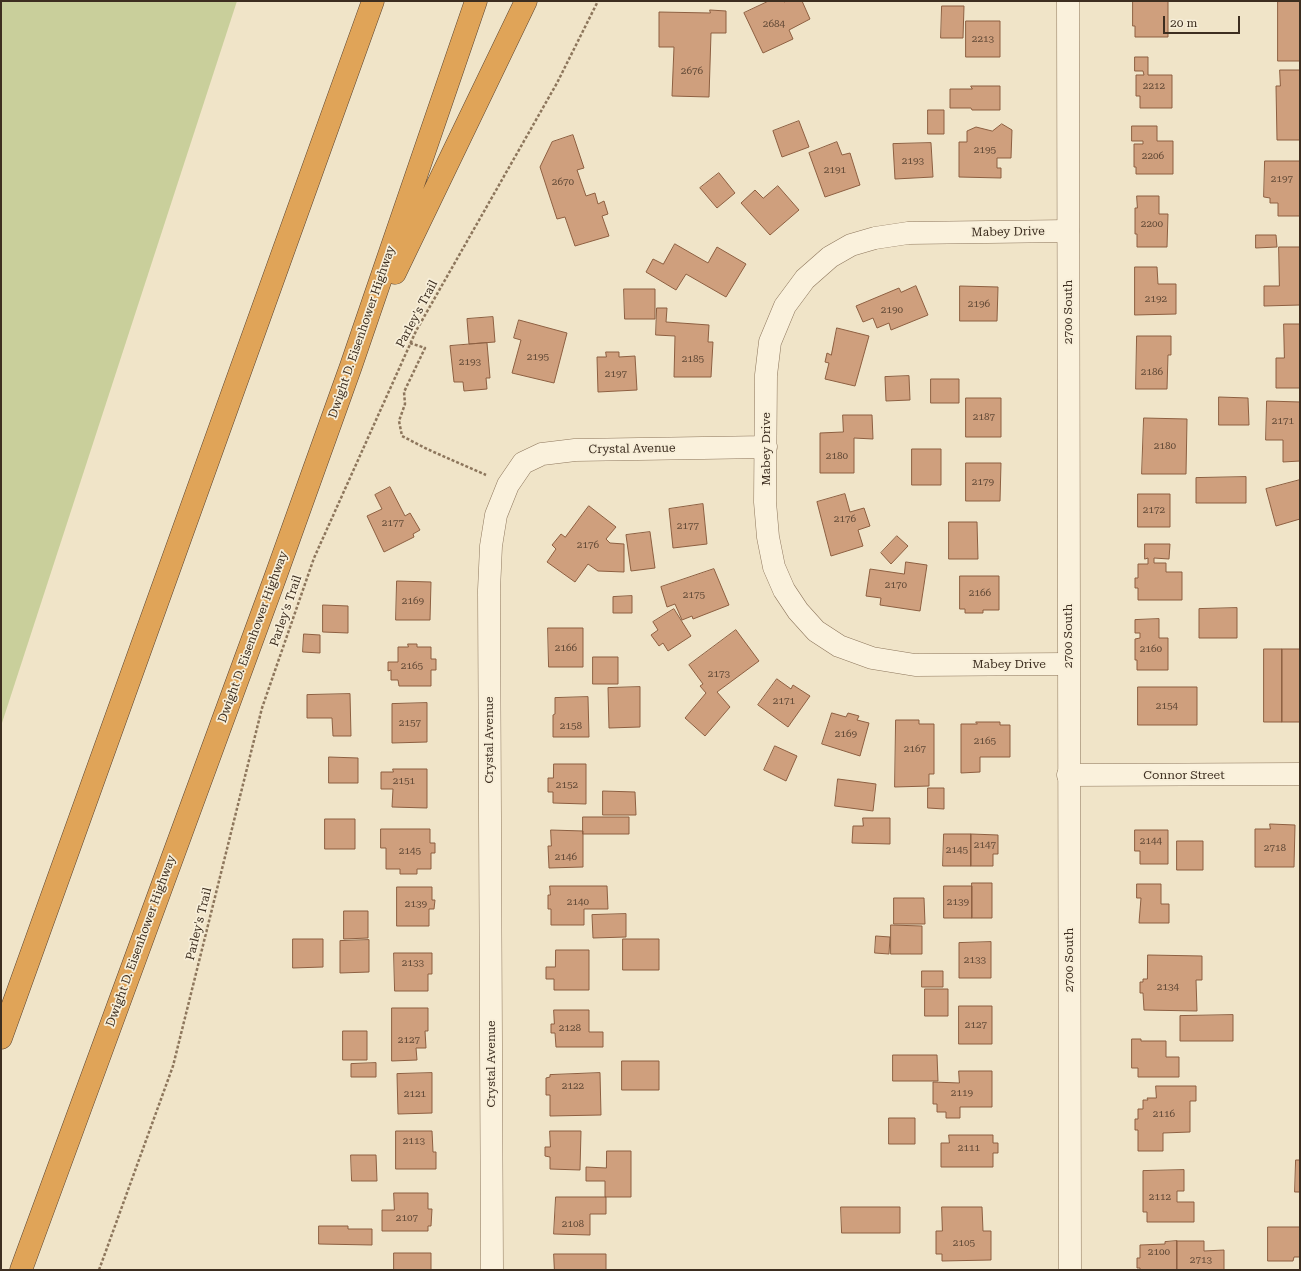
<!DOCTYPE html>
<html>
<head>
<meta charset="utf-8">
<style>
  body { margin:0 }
  #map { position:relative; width:1301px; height:1271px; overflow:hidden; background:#f0e4c8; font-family:"Roboto Serif",serif }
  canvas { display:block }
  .frame { position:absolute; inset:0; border:2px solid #3d2e20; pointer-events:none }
  .scale { position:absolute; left:1163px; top:16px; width:77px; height:18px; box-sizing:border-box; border:2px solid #3d2e20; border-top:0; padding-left:5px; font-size:12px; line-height:14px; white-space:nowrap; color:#3d2e20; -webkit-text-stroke:3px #f7eed8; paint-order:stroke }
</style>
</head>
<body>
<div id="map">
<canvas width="1301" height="1271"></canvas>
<div class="frame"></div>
<div class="scale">20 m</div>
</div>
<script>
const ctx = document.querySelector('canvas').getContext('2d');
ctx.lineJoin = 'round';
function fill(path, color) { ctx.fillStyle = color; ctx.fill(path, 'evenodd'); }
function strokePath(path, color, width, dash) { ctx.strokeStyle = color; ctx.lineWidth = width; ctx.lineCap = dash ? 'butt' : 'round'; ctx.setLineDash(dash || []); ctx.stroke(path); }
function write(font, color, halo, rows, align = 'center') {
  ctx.font = font + ' "Roboto Serif",serif'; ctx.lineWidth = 3.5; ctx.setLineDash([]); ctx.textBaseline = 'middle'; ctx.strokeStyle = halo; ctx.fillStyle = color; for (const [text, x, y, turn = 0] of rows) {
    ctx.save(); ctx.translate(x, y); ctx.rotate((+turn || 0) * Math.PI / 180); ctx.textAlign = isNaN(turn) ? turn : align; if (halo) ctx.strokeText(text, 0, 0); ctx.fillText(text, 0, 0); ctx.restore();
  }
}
fill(new Path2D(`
  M1,1H237L1,726Z`), '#c9cf9b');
const building = new Path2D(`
  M769,1H783L784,2L787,1H802L810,19L789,30L793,39L763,53L744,13Z
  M1133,1H1168V37H1135V26H1133Z
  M1278,1H1300V61H1278Z
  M942,6H964L963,38H941Z
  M710,10L726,11V33H711L709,97L672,96L674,47H659V12L710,13Z
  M966,21H1000V57H966Z
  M1135,57H1148V75H1172V108H1140V96H1136V75H1144L1143,71H1135Z
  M1280,70H1300V140H1277L1276,86H1280Z
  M971,86H1000V110H972L971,108H950V89H972Z
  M928,110H944V134H928Z
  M799,121L809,147L782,157L773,131Z
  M1002,124L1012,130L1011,158H997V168H1001V178L959,177V142H967V131L976,127L992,131Z
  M1132,126H1157V141H1173V174H1136V167H1134V144H1143V141H1132Z
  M573,135L584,168L577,170L586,196L595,193L598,204L604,201L608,214L602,216L609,236L575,246L565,217L557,219L540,167L552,142Z
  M837,142L842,155L850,153L860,185L825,197L809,153Z
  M931,143L933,177L895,179L893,144Z
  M1265,161H1300V216H1278V203H1270V198L1264,197Z
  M719,173L735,193L717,208L700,188Z
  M778,186L799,210L770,235L741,203L755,190L763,198Z
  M1137,196H1159V214H1168L1167,247H1137V234H1135V208H1137Z
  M1256,235H1276L1277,247L1256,248Z
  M675,244L708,263L717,247L746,264L726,297L686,274L676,290L646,272L653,259L663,264Z
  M1279,247H1300V305L1264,306V286H1279Z
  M1135,267H1157L1158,284H1176V314L1135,315Z
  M916,286L928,315L891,330L889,323L877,328L873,318L863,322L856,306L899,288L901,292Z
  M960,286L998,287L997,321H960Z
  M624,289H655V319H625Z
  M657,308H667L666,322L709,325L708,342H713L711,377H674L675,336L656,335Z
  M493,317L495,342L469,344L467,319Z
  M519,320L567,333L554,383L512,373L521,340L514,338Z
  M1284,324H1300V388H1276V358H1284Z
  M837,328L869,336L855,386L825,379L829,363L825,362L827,353L831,355Z
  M1137,336H1171V355H1168L1167,389H1136Z
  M487,343L490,378H486L487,389L464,391L463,382H454L450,346Z
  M606,352H619V357L635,356L637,390L598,392L597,357H606Z
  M909,376L910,400L886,401L885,377Z
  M931,379H959V403H931Z
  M1219,397L1248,398L1249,425H1219Z
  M966,398H1001V437H966Z
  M1267,401L1300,402V461L1283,462V440H1266Z
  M843,415H872L873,439L854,438V473H820V433L843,432Z
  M1144,418L1187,419L1186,474H1142Z
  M912,449H941V485H912Z
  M966,463H1001L1000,501H966Z
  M1246,477V503H1196V478Z
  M1300,480V519L1276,526L1266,489Z
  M390,487L405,516L410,513L420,530L413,534L414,537L384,552L367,516L382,509L375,495Z
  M845,494L850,512L864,508L870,526L858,530L863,546L831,556L817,502Z
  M1138,494H1170V527H1138Z
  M703,504L707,544L673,548L669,509Z
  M589,506L616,527L606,539L610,543L624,544V572L598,571L588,564L575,582L547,562L556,549L552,545L561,534L565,537Z
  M949,522H977L978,559H949Z
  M650,532L655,568L631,571L626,535Z
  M897,536L908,546L891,564L881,553Z
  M1145,544H1170L1169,559L1154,558V563H1166V572H1182V600H1138V588H1135V578H1138V564H1148V558L1145,559Z
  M906,562L927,565L920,611L880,605L881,598L866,596L870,569L904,574Z
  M714,569L729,605L693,619L692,616L682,620L675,604L667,607L661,587Z
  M960,576H999V610H983V613H965V609H960Z
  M397,581L431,582L430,620H396Z
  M632,596V613H613V597Z
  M323,605L348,606V633L323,632Z
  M1237,608V638H1199V609Z
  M674,609L691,636L668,651L663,643L659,646L651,635L658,630L653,622Z
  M1159,619V638H1168V670H1137V660H1135V639L1140,638V633H1135V620Z
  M548,628H583V667H549Z
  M736,630L759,661L717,692L730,707L705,736L685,718L706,693L700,686L703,684L689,665Z
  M304,634L320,635V653L303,652Z
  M408,644H417V647H431V659H436V670H431V686H399L398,680H391V670L388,671V662H398V647H408Z
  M1264,649H1282V722H1264Z
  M1282,649H1300V722H1282Z
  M593,657H618V684H593Z
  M777,679L791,689L793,685L810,696L788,727L758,705Z
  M640,687V727L609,728L608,688Z
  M1138,687H1197V725H1138Z
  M350,694L351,736H333L332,718H307V695Z
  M588,697L589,737H553V715L555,714V698Z
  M427,703V742L392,743V704Z
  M832,713L846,717L848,713L859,716L857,720L869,723L860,756L822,744Z
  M896,720H919V724H934V774H929V786L895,787Z
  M976,722H1000V725H1010V757H980V772L961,773V724H977Z
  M775,746L797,756L786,781L764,770Z
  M329,757L358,758V783H329Z
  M554,764H586V804L553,803V792H548V778H553Z
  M393,769H427V808L392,807L393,789H381V772H393Z
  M838,779L876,784L873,811L835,806Z
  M928,788H944V809L928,808Z
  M603,791L635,792L636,815H603Z
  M583,817H629V834H583Z
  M863,818H890V844L852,843L853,826H863Z
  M325,819H355V849H325Z
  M1270,824L1295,825L1294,867H1255V829H1270Z
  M381,829H430V843H435V853H431V869H417V874H400V869H386V848H381Z
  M551,830L583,831V867L549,868L548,846H551Z
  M1135,830H1168V864H1140V851H1135Z
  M944,834H971V866H943Z
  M971,834L998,835V854H993V866H971Z
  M1177,841H1203V870H1177Z
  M972,883H992V918H972Z
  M1137,884H1161V904H1169V923H1139L1141,898H1137Z
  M550,886H607L608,909H584V925H551V909H548V895H550Z
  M944,886H972V918H944Z
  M397,887H432V900H435L434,909H429V926H397Z
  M894,898H924L925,924H894Z
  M344,911H368V938L344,939Z
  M626,914V937L593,938L592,915Z
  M891,925L922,926V954H891Z
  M876,936L890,937L889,954L875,953Z
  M293,939H323V967L293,968Z
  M623,939H659V970H623Z
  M369,940V972L340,973V941Z
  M991,942V978H959V943Z
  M556,950H589V990H554V979H546V967H555Z
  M394,953H432V974H428V991H395Z
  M1148,955L1202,956V980H1196L1197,1011L1144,1010L1143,993H1140V982H1143V979H1147Z
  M922,971H943V987H922Z
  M925,989H948V1016H925Z
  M959,1006H992V1044H959Z
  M392,1008H428V1031H425L426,1048H416L417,1060L392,1061Z
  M554,1010H589V1032H603V1047H556L555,1033H551V1024H554Z
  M1233,1015V1041H1180V1016Z
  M343,1031H367V1060H343Z
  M1132,1039H1141V1041H1166V1057H1179V1077H1138V1068H1132Z
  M893,1055H937L938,1081H893Z
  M622,1061H659V1090H622Z
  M376,1063V1077H351V1064Z
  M959,1071H992V1107H960V1118H946V1112H937V1104H933V1082L959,1083Z
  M432,1073V1113L398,1114L397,1074Z
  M600,1073L601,1115L550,1116V1095H546V1078L550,1077V1075Z
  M1156,1086H1196V1101H1190V1132L1163,1133V1151H1138V1130H1135V1119H1138V1109H1143V1100H1148L1147,1098H1156Z
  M889,1118H915V1144H889Z
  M396,1131H432L433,1152H436V1169H396Z
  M550,1131H581L580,1170L550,1169V1157L545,1156V1147H550Z
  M949,1135H993V1143H998V1153H993V1167H941V1143H949Z
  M607,1151H631V1197H605V1181H586V1167L606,1168Z
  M351,1155H376L377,1181H352Z
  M1296,1160H1300V1192H1295Z
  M1184,1170V1191H1177V1202H1194V1222H1147V1212H1143V1171Z
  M394,1193H428V1209H432L431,1226H428V1231H382V1210H394Z
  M556,1197H606V1214H590V1235L554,1234Z
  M841,1207H900V1233H842Z
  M942,1207H982L983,1231H991V1260L942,1261V1254H936V1231H942Z
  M319,1226H348V1229H372V1245L319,1244Z
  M1268,1227H1300V1257H1294L1293,1261H1268Z
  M1177,1241H1204V1251L1224,1250V1270H1177Z
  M1177,1241V1270H1140V1268H1137V1258H1140V1245L1165,1244V1242Z
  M394,1253H431V1270H394Z
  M554,1254H606V1270H550H554Z`);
fill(building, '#cf9f7d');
strokePath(building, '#8d5f41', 1);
const minor = new Path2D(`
  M1068,231L908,233L875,238L851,245L830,257L805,279L785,306L770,342L766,375L765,502L768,537L774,567L784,590L798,611L816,631L839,646L872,658L915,665L1068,664
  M1068,775L1300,774
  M492,1270L489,590L491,546L496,515L508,485L523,463L542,454L575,450L766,447`);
const tertiary = new Path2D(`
  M1068,1L1070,1270`);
const motorway = new Path2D(`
  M395,273L526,1
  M1,1038L373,1
  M21,1270L275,578L351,366L476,1`);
strokePath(minor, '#8d765c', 23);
strokePath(tertiary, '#8d765c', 23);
strokePath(motorway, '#5b4430', 23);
strokePath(new Path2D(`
  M410,343L425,348L404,392L405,404L399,421L402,436L427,449L486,475
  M99,1270L173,1066L262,708L314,558L416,331L557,83L598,1`), '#8d765c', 2.5, [3, 2]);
strokePath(minor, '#faf1dc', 22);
strokePath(tertiary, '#faf1dc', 22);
strokePath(motorway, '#e0a458', 22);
write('10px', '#624a37', null, [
  ["2684",774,24],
  ["2213",983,39],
  ["2676",692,71],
  ["2212",1154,86],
  ["2195",985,150],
  ["2206",1153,156],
  ["2193",913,161],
  ["2191",835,170],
  ["2197",1282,179],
  ["2670",563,182],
  ["2200",1152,224],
  ["2192",1156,299],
  ["2196",979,304],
  ["2190",892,310],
  ["2195",538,357],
  ["2185",693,359],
  ["2193",470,362],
  ["2186",1152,372],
  ["2197",616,374],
  ["2187",984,417],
  ["2171",1283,421],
  ["2180",1165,446],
  ["2180",837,456],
  ["2179",983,482],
  ["2172",1154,510],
  ["2176",845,519],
  ["2177",393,523],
  ["2177",688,526],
  ["2176",588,545],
  ["2170",896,585],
  ["2166",980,593],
  ["2175",694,595],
  ["2169",413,601],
  ["2166",566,648],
  ["2160",1151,649],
  ["2165",412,666],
  ["2173",719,674],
  ["2171",784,701],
  ["2154",1167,706],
  ["2157",410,723],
  ["2158",571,726],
  ["2169",846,734],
  ["2165",985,741],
  ["2167",915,749],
  ["2151",404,781],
  ["2152",567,785],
  ["2144",1151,841],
  ["2147",985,845],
  ["2718",1275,848],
  ["2145",957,850],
  ["2145",410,851],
  ["2146",566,857],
  ["2140",578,902],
  ["2139",958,902],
  ["2139",416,904],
  ["2133",975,960],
  ["2133",413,963],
  ["2134",1168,987],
  ["2127",976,1025],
  ["2128",570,1028],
  ["2127",409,1040],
  ["2122",573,1086],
  ["2119",962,1093],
  ["2121",415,1094],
  ["2116",1164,1114],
  ["2113",414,1141],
  ["2111",969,1148],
  ["2112",1160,1197],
  ["2107",407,1218],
  ["2108",573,1224],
  ["2105",964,1243],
  ["2100",1159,1252],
  ["2713",1201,1260]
]);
write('12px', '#3d2e20', '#f7eed8', [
  ["Mabey Drive",1008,232,-1],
  ["2700 South",1068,312,-90],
  ["Parley's Trail",417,314,-62],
  ["Dwight D. Eisenhower Highway",362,332,-71],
  ["Crystal Avenue",632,449,-1],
  ["Mabey Drive",766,449,-90],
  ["Parley's Trail",286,611,-71],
  ["2700 South",1068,636,-90],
  ["Dwight D. Eisenhower Highway",253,637,-70],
  ["Mabey Drive",1009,664],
  ["Crystal Avenue",489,740,-90],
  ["Connor Street",1184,775],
  ["Parley's Trail",199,924,-76],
  ["Dwight D. Eisenhower Highway",141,941,-70],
  ["2700 South",1069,960,-90],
  ["Crystal Avenue",491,1064,-90]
]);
</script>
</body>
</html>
